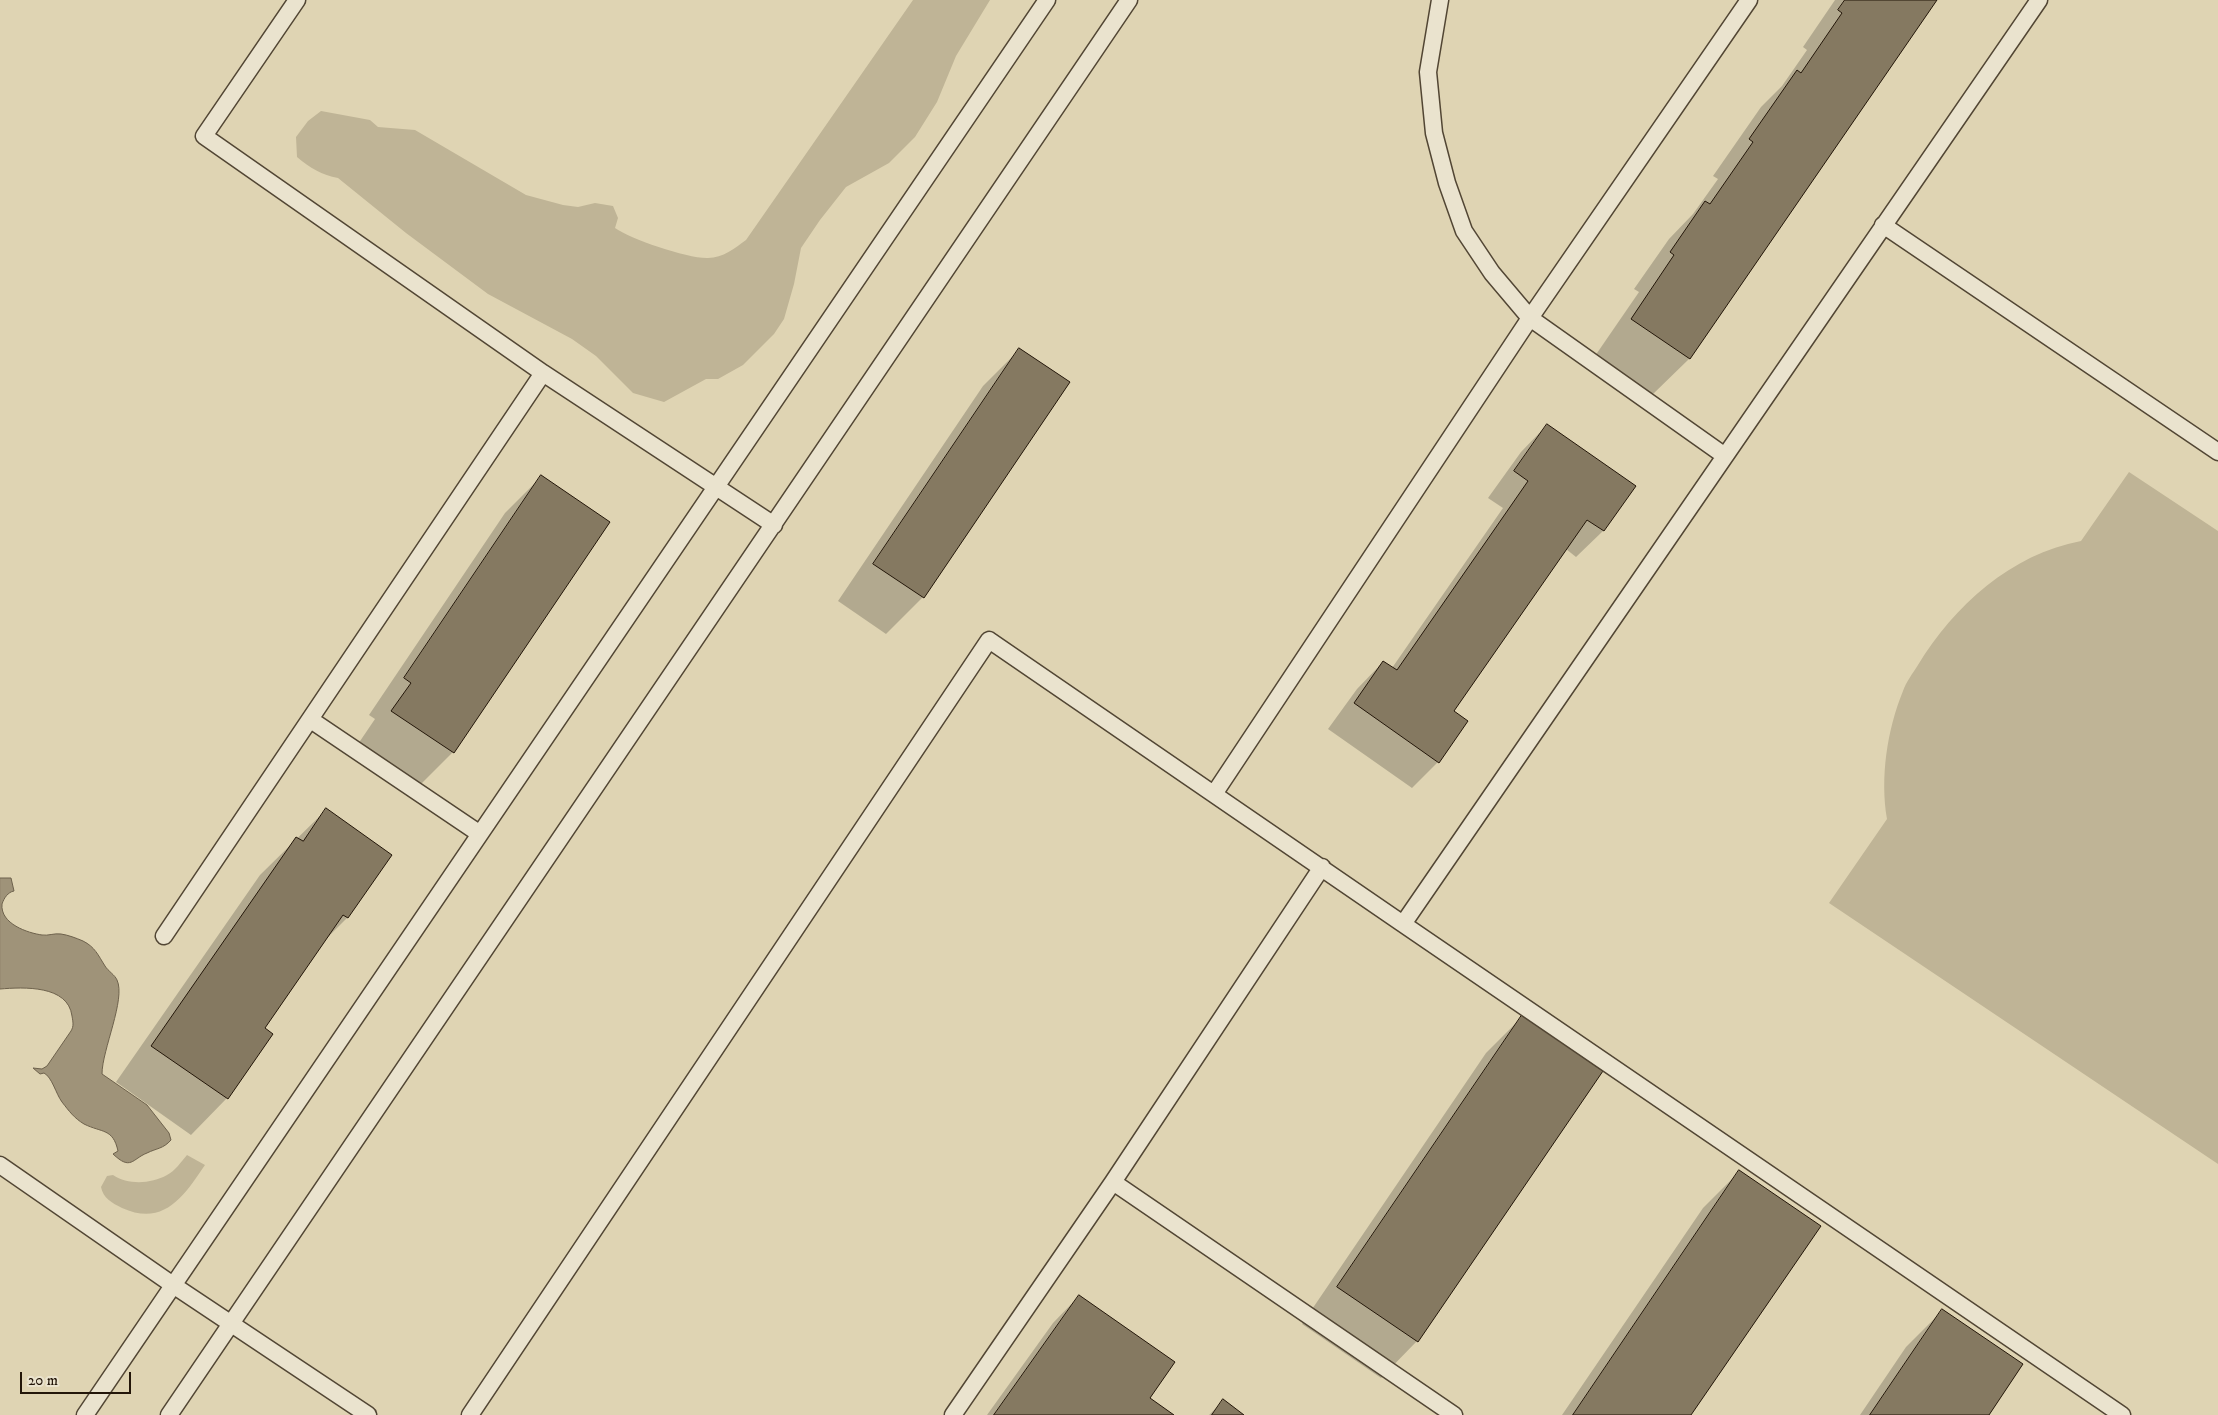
<!DOCTYPE html>
<html>
<head>
<meta charset="utf-8">
<style>
  body { margin:0 }
  #map { position:relative; width:2218px; height:1415px; overflow:hidden; background:#dfd4b3; font-family:"IM FELL DW Pica",serif }
  canvas { display:block }
  .scale { position:absolute; left:20px; top:1372px; width:111px; height:22px; box-sizing:border-box; border:2px solid #231609; border-top:0; padding-left:6px; font-size:15px; line-height:18px; white-space:nowrap; color:#231609; -webkit-text-stroke:4px #eae3ce; paint-order:stroke }
</style>
</head>
<body>
<div id="map">
<canvas width="2218" height="1415"></canvas>
<div class="scale">20 m</div>
</div>
<script>
const ctx = document.querySelector('canvas').getContext('2d');
ctx.lineJoin = 'round';
function fill(path, color) { ctx.fillStyle = color; ctx.fill(path, 'evenodd'); }
function strokePath(path, color, width, dash) { ctx.strokeStyle = color; ctx.lineWidth = width; ctx.lineCap = dash ? 'butt' : 'round'; ctx.setLineDash(dash || []); ctx.stroke(path); }
fill(new Path2D(`
  M913,0H990L956,56L937,102L915,137L889,163L846,187L820,220L801,248L794,284L784,319L774,334L743,365L718,379H706L664,402L633,393L596,356L572,339L488,294L406,233L338,178C322,175 310,168 297,157L296,137L308,121L321,111L370,120L378,127L415,130L526,195L563,205L578,207L595,203L613,206L618,218L615,228C630,239 689,259 708,258C723,258 735,248 746,240Z
  M2129,472L2218,531V1164L1829,903L1887,819C1880,778 1887,730 1903,691C1906,682 1913,673 1918,665C1954,606 2011,554 2081,541Z
  M187,1155L205,1165C184,1196 164,1227 122,1208C112,1203 103,1198 101,1187L107,1176L113,1175C128,1185 151,1184 167,1175C175,1171 181,1162 187,1155Z`), '#bfb496');
const water = new Path2D(`
  M0,878H11L14,891C8,892 4,898 2,904C0,924 28,933 42,935C48,936 54,933 61,934C68,935 76,938 83,941C95,947 98,955 105,966C108,971 115,975 117,980C126,999 102,1050 102,1074L147,1105L169,1133L171,1140C163,1149 157,1148 147,1153C132,1159 131,1171 113,1154L118,1151C113,1128 102,1133 84,1124C74,1118 69,1111 62,1102C56,1094 52,1077 44,1073L40,1074L33,1068L42,1069L47,1066L71,1031C74,1026 73,1022 72,1016C68,985 24,987 0,989Z`);
fill(water, '#9f9379');
strokePath(water, '#6d614c', 1);
fill(new Path2D(`
  M1835,0H1936L1689,359L1652,395L1595,356L1639,292L1634,289L1669,239L1693,214L1718,179L1713,176L1761,107L1782,86L1807,50L1803,47Z
  M1020,349L1068,382L923,597L886,634L838,601L983,386Z
  M1547,425L1634,486L1603,531L1576,557L1566,549L1453,712L1438,762L1412,788L1328,729L1357,689L1383,662L1392,668L1503,508L1488,498L1521,452Z
  M541,477L453,752L417,788L356,747L375,719L369,715L505,513Z
  M326,810L391,855L347,918L323,942L263,1028L272,1034L227,1098L191,1135L116,1082L260,875Z
  M1522,1017L1417,1341L1381,1378L1302,1324L1486,1053Z
  M1739,1172L1690,1415H1562L1703,1208Z
  M1079,1296L1148,1399L1172,1415H987L1053,1323Z
  M1942,1311L1987,1415H1860L1906,1347Z
  M1223,1401L1242,1415H1209Z`), '#0003');
const building = new Path2D(`
  M1845,0H1937L1690,359L1631,319L1674,255L1670,252L1705,201L1710,204L1753,142L1749,139L1797,70L1801,73L1842,13L1838,10Z
  M1019,348L1070,382L924,598L873,564Z
  M1547,424L1636,486L1604,531L1587,520L1454,711L1468,721L1439,763L1354,703L1383,661L1397,670L1528,481L1514,471Z
  M541,475L610,522L454,753L391,711L411,683L404,678Z
  M326,808L392,855L348,918L343,915L265,1028L273,1034L228,1099L151,1046L296,837L303,841Z
  M1522,1015L1603,1071L1418,1342L1337,1287Z
  M1739,1170L1821,1226L1691,1415H1573Z
  M1079,1295L1175,1362L1150,1398L1174,1415H994Z
  M1942,1309L2023,1364L1989,1415H1870Z
  M1223,1399L1244,1415H1212Z`);
fill(building, '#857961');
strokePath(building, '#231609', 1);
const lane = new Path2D(`
  M297,0L204,136L543,373L774,525
  M1440,0L1428,72L1434,133L1447,183L1464,231L1492,273L1530,318L1725,456
  M2039,0L1403,924L2122,1415
  M1883,225L2218,452
  M311,720L480,834
  M1214,794L1530,318L1749,0
  M164,936L543,373
  M0,1165L173,1285L368,1415
  M1113,1182L1454,1415
  M85,1415L1047,0
  M169,1415L1129,0
  M470,1415L989,640L1403,924
  M953,1415L1113,1182L1322,867`);
strokePath(lane, '#524634', 19);
strokePath(lane, '#eae3ce', 16);
</script>
</body>
</html>
